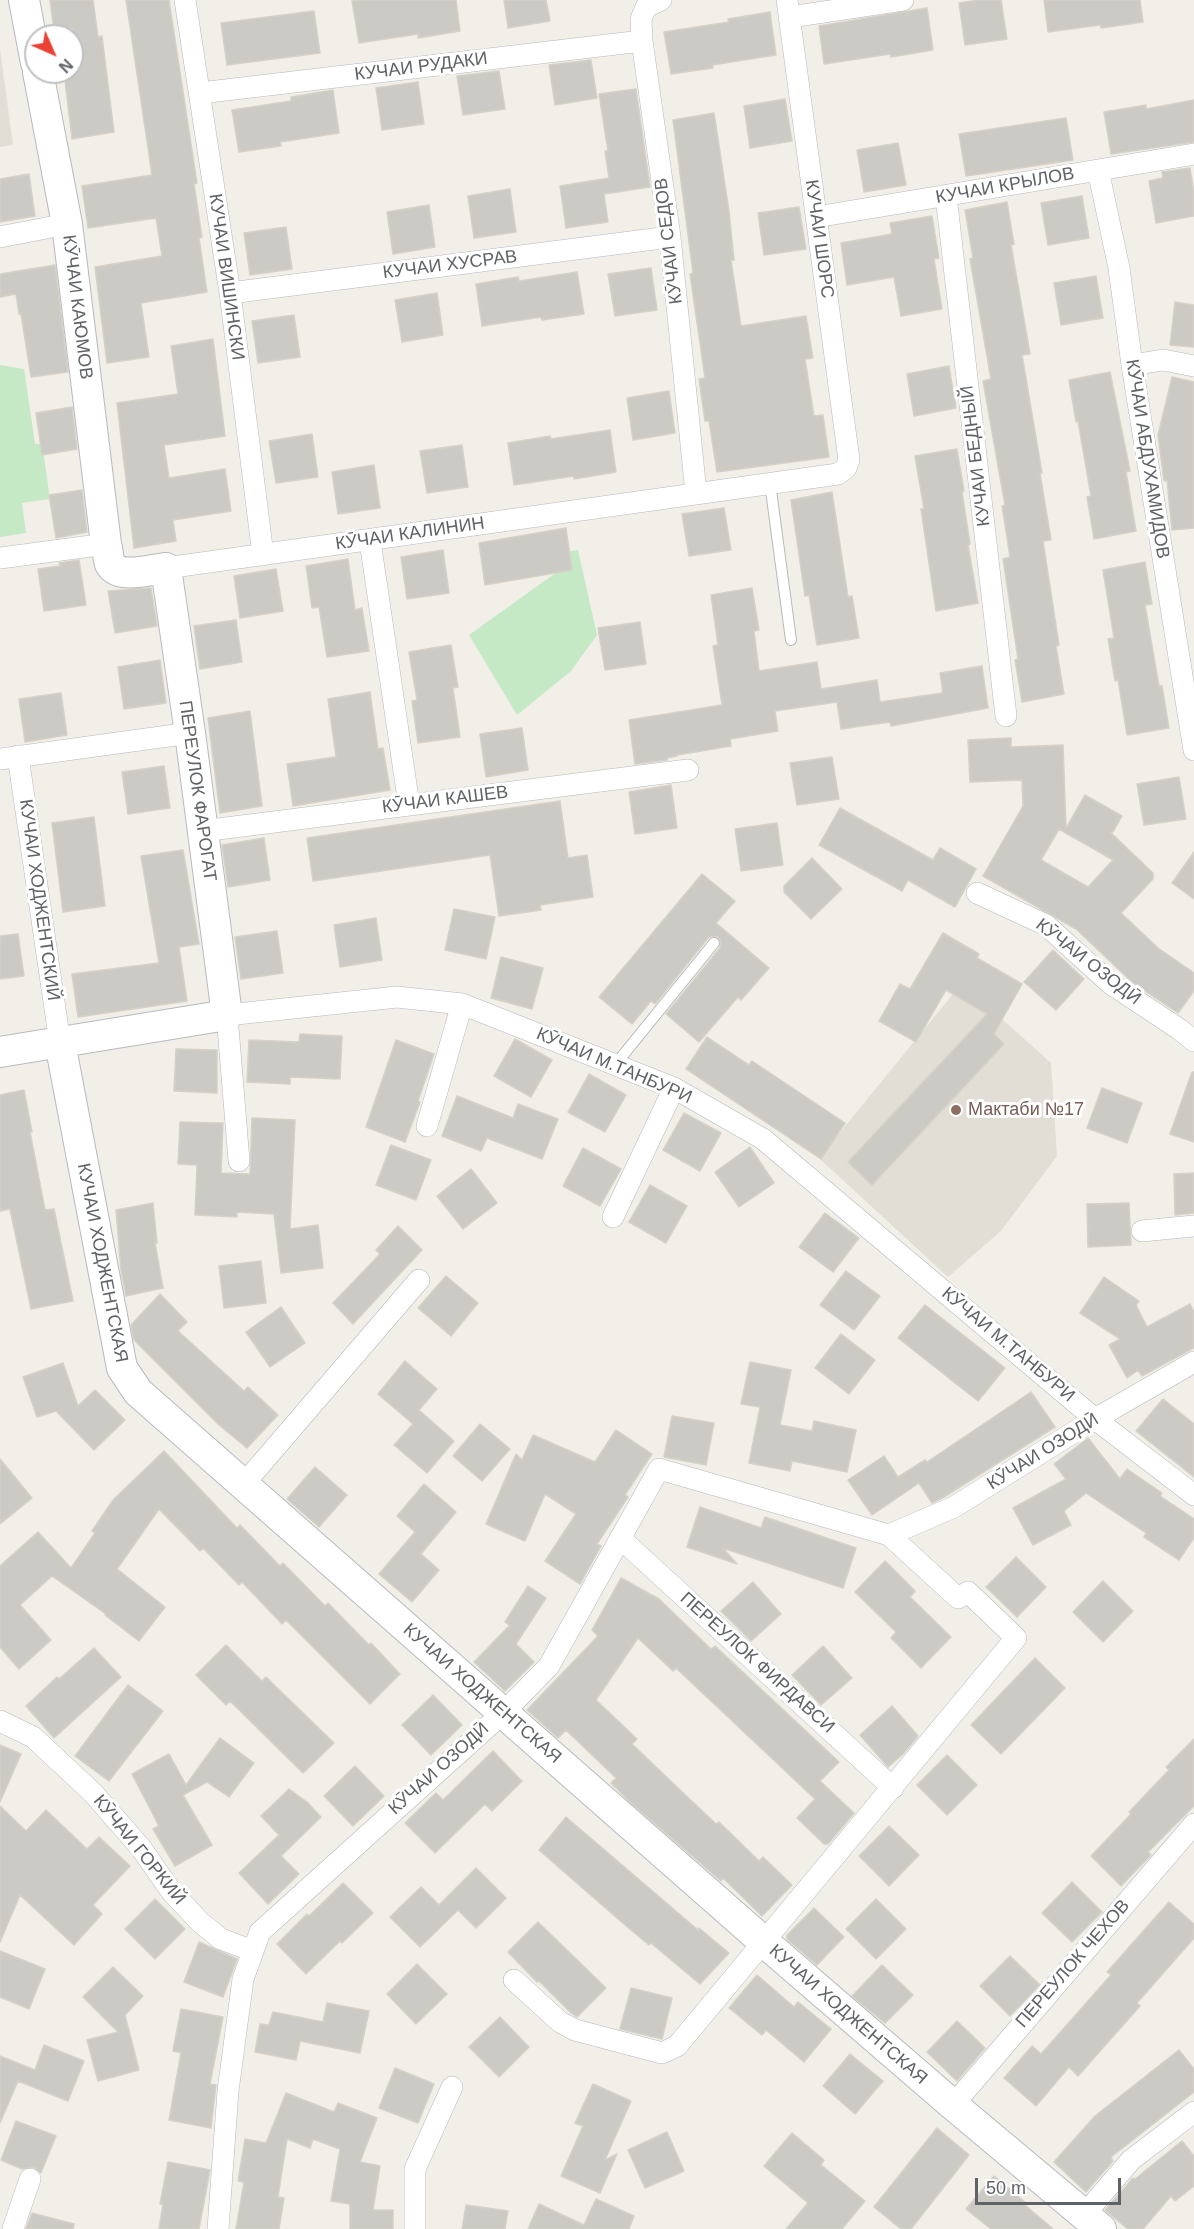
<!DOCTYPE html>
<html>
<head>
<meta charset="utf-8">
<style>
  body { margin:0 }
  #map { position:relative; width:1194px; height:2229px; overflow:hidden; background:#f1efe8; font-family:Arial,sans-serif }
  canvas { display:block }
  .north { position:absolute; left:24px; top:24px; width:60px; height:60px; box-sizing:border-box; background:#fff; border:2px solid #bfc1c3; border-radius:50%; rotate:135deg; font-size:16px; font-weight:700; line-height:24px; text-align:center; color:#5f6368 }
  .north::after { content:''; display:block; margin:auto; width:21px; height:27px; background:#ea4335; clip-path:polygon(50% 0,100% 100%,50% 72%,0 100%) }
  .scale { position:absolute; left:975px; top:2178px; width:146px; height:27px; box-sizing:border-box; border:3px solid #5f6368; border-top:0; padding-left:8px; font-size:18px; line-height:21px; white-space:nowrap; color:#5f6368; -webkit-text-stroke:4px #fff; paint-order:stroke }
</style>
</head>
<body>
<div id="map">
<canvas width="1194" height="2229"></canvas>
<div class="north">N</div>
<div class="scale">50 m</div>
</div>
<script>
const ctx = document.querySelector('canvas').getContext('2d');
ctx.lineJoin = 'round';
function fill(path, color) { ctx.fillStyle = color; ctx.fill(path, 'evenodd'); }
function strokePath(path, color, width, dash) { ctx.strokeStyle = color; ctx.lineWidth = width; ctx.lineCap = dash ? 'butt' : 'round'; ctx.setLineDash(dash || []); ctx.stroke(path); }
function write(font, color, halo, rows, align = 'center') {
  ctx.font = font + ' Arial,sans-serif'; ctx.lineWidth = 6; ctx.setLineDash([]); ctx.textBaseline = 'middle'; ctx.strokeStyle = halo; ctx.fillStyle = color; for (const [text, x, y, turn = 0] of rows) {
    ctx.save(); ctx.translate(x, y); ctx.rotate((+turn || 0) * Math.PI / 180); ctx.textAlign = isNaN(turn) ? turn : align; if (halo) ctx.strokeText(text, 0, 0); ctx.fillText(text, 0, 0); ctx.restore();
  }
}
fill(new Path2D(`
  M0,49L13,145L0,147Z
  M962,983L1051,1063L1057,1156L1001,1231L948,1277L819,1158Z`), '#e1ded6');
fill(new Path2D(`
  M0,365L24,369L35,444H42L50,499L22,503L26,533L0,537Z
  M578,550L597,635L571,671L517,715L469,635L557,572L553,554Z`), '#c5e8c5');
const building = new Path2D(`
  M50,0H93L98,37L102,36L114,132L72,139L64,72H72V28L54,31Z
  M126,0H169L197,183L194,184L202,237L199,238L207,292L141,303L149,357L107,363L95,267L162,256L156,218L88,228L82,186L152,175Z
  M361,0H456L460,31L418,38V34L359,43L352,1Z
  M504,0H546L550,21L508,28Z
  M979,0H1001L1007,39L965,45L959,3Z
  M1044,0H1140L1143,22L1101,28L1100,25L1048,32Z
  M927,8L933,50L891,57L890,54L824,64L819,26Z
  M314,11L320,53L227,65L221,23Z
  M770,12L776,55L712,65L713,68L671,74L664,32L729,22L728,19Z
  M591,60L597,98L555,105L549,65Z
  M499,71L505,109L463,115L457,76Z
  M418,82L424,124L382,130L376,88Z
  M636,89L650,187L604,194L608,222L566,228L560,186L609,178L605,151H608L599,94Z
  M333,90L339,133L280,142L281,146L239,152L232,110L291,101V97Z
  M785,99L792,141L750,148L744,106Z
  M1194,100V142L1111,154L1104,112L1146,105V109Z
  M714,113L729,211L734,260H731L741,326L806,316L813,358L805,359L814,416L823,415L829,457L717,472L709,421H705L699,379L705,378L690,274L693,273L673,120Z
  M1066,118L1073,160L966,176L959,134Z
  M898,143L906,185L864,192L857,150Z
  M1190,168L1194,193V216L1156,223L1149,181L1163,178L1162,172Z
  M29,174L35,216L0,222V179Z
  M510,189L516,232L474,238L468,196Z
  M1082,196L1089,238L1048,245L1041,203Z
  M1007,202L1014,244L1011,245L1030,354L1022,355L1042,473H1040L1051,540L1043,541L1059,645L1056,646L1064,694L1022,702L1015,660L1018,659L1003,559L1010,557L1002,506L1005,505L983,381L991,379L970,259L973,258L965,210Z
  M429,205L435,247L393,254L387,212Z
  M799,207L806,249L764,255L758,213Z
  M932,216L939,258L934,259L942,309L901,316L894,277L847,285L841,243L892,234L890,223Z
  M286,227L292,269L250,275L244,233Z
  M55,265L68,372L31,377L21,314H19L16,294L0,297V274Z
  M651,268L657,310L615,316L608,274Z
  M577,272L584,314L542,320L541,317L482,326L476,284L518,277L519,281Z
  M1096,276L1103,318L1061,325L1054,283Z
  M437,293L443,335L402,342L395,300Z
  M1175,302L1194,305V347L1170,345Z
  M294,315L300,357L258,363L252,321Z
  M213,339L225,436L164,445L169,478L225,469L231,511L173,520L176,541L134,548L117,403L178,394L171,346Z
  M949,366L956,408L914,416L907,374Z
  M1110,372L1130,471L1126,472L1136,531L1094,539L1087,497L1091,496L1078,421L1076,422L1069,380Z
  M1172,377L1194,382V528L1172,530L1167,480L1164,481L1158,435Z
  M669,391L675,433L633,440L627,398Z
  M72,407L77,449L42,455L36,413Z
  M610,430L616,472L574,479V476L514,485L508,443L550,436L551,439Z
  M312,434L318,477L276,483L269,441Z
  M462,445L468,487L427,493L420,451Z
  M957,449L964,491L962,492L970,544L968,545L978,603L936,611L921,509H924L915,456Z
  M374,465L380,508L338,514L332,472Z
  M82,490L87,532L56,538L49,495Z
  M832,492L848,597L852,596L859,638L817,645L809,595L805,596L791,500Z
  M724,508L731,550L689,556L682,514Z
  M566,528L572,570L485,585L479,543Z
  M443,550L449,593L407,599L401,557Z
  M348,559L355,610L362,608L369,651L327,657L319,607L312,608L306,566Z
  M79,560L86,605L44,611L38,569L60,566L59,563Z
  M1145,562L1152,604L1145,605L1159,686H1162L1169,728L1127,735L1118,680L1115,681L1108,639L1114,638L1103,570Z
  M276,569L283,611L240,618L234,576Z
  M151,588L157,626L115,633L108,591Z
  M752,588L759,630L754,631L759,671L817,662L821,689L877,680L880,702L943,693L940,673L982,666L988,708L891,726L890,722L841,729L837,702L775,711L778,731L730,739L731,746L677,755V756L667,758V760L635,764L629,720L722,705L713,646L718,645L711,595Z
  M236,620L242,662L200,669L194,626Z
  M640,622L646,664L605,670L598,628Z
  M451,645L458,687L453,688L460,737L418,743L412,701L417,700L409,652Z
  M160,660L166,703L124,709L118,667Z
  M370,692L378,749L383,748L390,790L293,806L287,764L336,757L328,699Z
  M61,693L67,735L25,742L19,699Z
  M250,711L262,806L220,813L208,718Z
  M522,728L528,770L486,777L480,734Z
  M1011,738V747L1063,745L1066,828L1085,795L1122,816L1113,832H1110L1153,873V879L1121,913L1158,948L1194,973V991L1178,1013L1133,983L1076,929L983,876L1023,806L1022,780L970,782L968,740ZM1059,829L1113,860L1088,887L1041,860Z
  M832,757L839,799L797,805L790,763Z
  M164,766L170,808L128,814L122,772Z
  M1179,777L1186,819L1144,825L1137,784Z
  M671,785L677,828L635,834L629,792Z
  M560,801L568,858L587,855L593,897L540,905L541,910L499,916L490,855L313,881L307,838Z
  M840,808L933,860L940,848L976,869L955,907L908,880L902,891L819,845Z
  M94,817L105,906L63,912L52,823Z
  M777,823L783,865L741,871L735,829Z
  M264,838L270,880L228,887L222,845Z
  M183,850L199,944L179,947L187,1001L78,1017L72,974L159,963L141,856Z
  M1194,852V899L1172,883Z
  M812,858L842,889L811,919L784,892V886Z
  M702,874L735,901L716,923L769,968L741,1000L738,997L699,1042L666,1014L720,948L721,941L718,937L712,936L708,938L655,1004L651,1001L632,1024L599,997Z
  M454,909L495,917L486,959L445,950Z
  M376,918L382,960L340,967L334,925Z
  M277,931L283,973L241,979L235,937Z
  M943,933L979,954L977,958L1022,984L994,1034L1004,1044L872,1185L848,1162L987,1014L946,990L916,1042L879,1021L900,984L910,989Z
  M18,934L24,976L0,979V936Z
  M1053,950L1084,979L1056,1010L1024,982Z
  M501,957L543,968L532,1009L491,998Z
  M300,1034L342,1036L340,1079L290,1077V1084L247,1082L249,1040L299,1042Z
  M707,1037L749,1065L752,1061L845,1123L821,1159L686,1069Z
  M515,1039L552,1060L531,1097L494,1076Z
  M396,1040L434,1054L418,1101L420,1102L405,1142L366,1127Z
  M176,1049L217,1050V1093L174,1091Z
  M1192,1072H1194V1142L1170,1134Z
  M589,1074L626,1095L605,1132L568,1112Z
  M1102,1088L1142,1103L1127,1143L1087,1128Z
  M24,1090L32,1132H30L45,1210L54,1209L73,1301L31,1309L10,1209L0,1211V1095Z
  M457,1096L513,1118L518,1104L558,1119L542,1159L487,1138L481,1151L442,1136Z
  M684,1113L721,1133L700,1171L663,1150Z
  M252,1118L295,1120L290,1229L318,1225L323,1268L281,1273L274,1214L237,1212V1217L195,1215L197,1165L178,1164L180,1122L223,1123L221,1173L250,1174Z
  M391,1145L431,1160L416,1200L376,1185Z
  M750,1147L774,1183L739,1207L715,1172Z
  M583,1148L621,1169L600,1206L563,1186Z
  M471,1169L497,1203L463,1229L437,1196Z
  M1194,1173V1213L1175,1215L1174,1174Z
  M650,1185L687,1206L666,1243L629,1222Z
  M153,1203L157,1243H155L163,1288L126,1296L121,1270L116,1210Z
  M1129,1203L1131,1245L1088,1247L1087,1204Z
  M825,1213L859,1238L833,1272L799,1247Z
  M398,1226L422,1250L353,1324L333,1303L380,1254L376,1250Z
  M261,1261L266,1303L224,1308L219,1266Z
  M846,1271L880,1296L854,1330L820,1305Z
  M446,1276L478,1303L451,1336L418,1308Z
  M1104,1277L1139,1301L1136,1305L1147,1327L1190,1304L1194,1312V1348L1142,1376L1138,1370L1127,1378L1109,1345L1120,1339L1080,1313Z
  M160,1294L187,1322L178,1331L244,1391L248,1387L278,1415L247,1448L219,1425L134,1340L131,1325Z
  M925,1305L1005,1368L978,1401L898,1338Z
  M281,1307L305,1343L270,1367L246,1332Z
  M841,1334L875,1360L849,1394L815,1368Z
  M405,1361L437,1389L419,1410L454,1441L427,1473L394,1445L413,1424L378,1394Z
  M750,1362L791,1370L780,1425L812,1431L814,1421L856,1430L847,1472L792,1461L790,1471L749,1463L760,1407L741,1404Z
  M63,1363L78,1406L95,1390L125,1420L94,1450L56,1411L37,1417L23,1377Z
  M1031,1392L1055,1427L944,1497L932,1503L919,1483L872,1515L848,1480L884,1456L898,1477L925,1460L927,1462Z
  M1163,1399L1194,1424V1477L1136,1431Z
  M672,1416L714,1423L706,1465L664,1457Z
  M480,1424L510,1449L482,1481L453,1456Z
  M616,1430L652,1454L625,1495L628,1497L597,1544L601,1546L580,1584L545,1561L576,1514L545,1494L525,1541L486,1524L516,1454L522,1460L533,1435L595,1462Z
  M1088,1438L1120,1479L1127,1469L1162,1493L1160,1496L1194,1519V1538L1179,1560L1144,1537L1146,1533L1086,1493L1064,1511L1071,1525L1033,1545L1013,1508L1066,1479L1054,1464Z
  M164,1451L237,1528L240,1525L280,1566L283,1563L325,1606L328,1603L369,1645L371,1643L400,1674L370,1704L286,1620L282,1624L242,1582L239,1585L203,1548L200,1551L159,1509L117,1569L165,1607L139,1641L105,1615L106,1614L52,1576L20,1605L51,1640L19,1669L0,1647V1566L38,1532L71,1568L95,1533L92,1531L113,1500Z
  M0,1459L32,1498L0,1524Z
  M315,1467L347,1495L319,1527L287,1499Z
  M424,1484L456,1512L421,1554L439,1570L412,1602L379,1574L415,1532L397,1516Z
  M700,1507L761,1528L765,1517L856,1548L843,1588L723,1548L737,1564L687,1547Z
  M1016,1557L1046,1587L1017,1617L986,1587Z
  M885,1561L915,1591L910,1597L951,1637L921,1668L891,1638L896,1632L855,1592Z
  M621,1578L659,1599L711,1649L715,1646L839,1762L820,1781L854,1813L828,1844H824L797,1818L815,1799L676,1668L673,1671L638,1638L596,1700L637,1739L632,1744L679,1789L716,1824L719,1822L759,1861L763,1857L792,1885L762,1916L723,1878L721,1881L630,1802L611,1783L616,1778L566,1730L558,1738L527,1710L598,1636L592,1630Z
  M1103,1581L1133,1611L1103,1642L1073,1612Z
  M753,1582L781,1614L751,1641L721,1611Z
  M528,1586L546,1598L516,1644L534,1662L505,1691L474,1662L510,1625L505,1622Z
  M226,1645L262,1681L266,1677L334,1743L303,1773L230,1701L226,1705L196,1675Z
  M823,1646L852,1678L821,1705L792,1675Z
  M94,1648L121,1677L54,1738L26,1706L57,1677L59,1679Z
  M1035,1658L1065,1688L1001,1754L971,1725Z
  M128,1685L163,1711L109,1781L75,1756Z
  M433,1695L462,1725L431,1755L402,1725Z
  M892,1706L918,1736L904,1753L888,1767L860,1735Z
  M220,1738L254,1763L229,1797L207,1782L183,1795L212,1845L175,1866L153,1829L159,1826L132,1774L169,1754L186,1785Z
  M1194,1739V1806L1148,1852L1151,1855L1121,1886L1091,1856L1131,1814L1129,1812L1169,1770L1166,1767Z
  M0,1745L21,1754L0,1802Z
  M493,1751L522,1781L492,1811L485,1804L435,1853L405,1823L436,1793L443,1800Z
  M947,1755L977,1785L947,1815L917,1785Z
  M355,1766L384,1796L353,1826L324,1796Z
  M289,1789L307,1802L321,1817L281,1856L299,1874L268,1904L239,1873L279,1835L261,1816Z
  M0,1806L26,1831L46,1810L87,1849L99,1837L130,1866L93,1905L102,1914L74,1945L20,1895L0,1942Z
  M566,1817L698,1930L699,1928L729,1953L700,1984L651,1943L649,1945L618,1919L539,1850Z
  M889,1826L919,1855L889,1886L859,1856Z
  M476,1868L506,1898L476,1928L458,1910L420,1947L390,1917L421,1887L439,1905Z
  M1072,1882L1102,1912L1072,1942L1042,1913Z
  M343,1883L373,1913L342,1943L340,1941L306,1974L277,1944L307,1914L309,1916Z
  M155,1899L185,1929L155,1959L125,1929Z
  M876,1899L906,1929L876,1959L846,1929Z
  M1169,1902L1194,1924V1938L1137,2003L1140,2006L1078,2076L1069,2067L1036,2106L1004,2078L1032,2046L1041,2054L1111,1975L1107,1972Z
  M814,1908L844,1937L817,1965L787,1939V1935Z
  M538,1922L606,1988L577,2017L571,2013L539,1981L537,1982L508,1952Z
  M199,1942L237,1959L223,1997L184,1982Z
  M0,1951L45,1969L29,2009L0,1997Z
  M1010,1956L1040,1985L1010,2016L980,1986Z
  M417,1964L447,1994L416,2024L387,1994Z
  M882,1965L913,1995L885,2023L852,1996Z
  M113,1967L143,1996L125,2015L139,2070L98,2081L87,2040L118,2032L83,1997Z
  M757,1975L794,2007L798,2002L831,2029L804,2062L766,2030L762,2035L729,2008Z
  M631,1988L672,1998L662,2039L620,2029Z
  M327,2003L369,2011L360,2053L300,2041L296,2060L255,2052L260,2024L269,2025L273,2012L323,2022Z
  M181,2009L223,2017L210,2084L216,2085L211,2128L169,2120L181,2053L173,2051Z
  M500,2017L529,2047L499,2077L469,2047Z
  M957,2021L985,2048L957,2081L927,2052Z
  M44,2045L84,2061L68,2101L18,2081L0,2123V2056L35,2070Z
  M1179,2050L1194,2069V2092L1111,2157L1113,2161L1086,2192L1054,2162L1095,2116Z
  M850,2054L883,2081L855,2114L823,2086Z
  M395,2068L434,2084L418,2123L379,2108Z
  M593,2084L631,2101L605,2160L617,2154L600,2193L561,2176L583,2126L575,2123Z
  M286,2093L334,2112L338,2103L377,2118L360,2162L380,2166L373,2210H393V2229H350V2204L331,2201L340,2149L313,2139L310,2148L287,2139L278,2197L284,2198L279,2229H236L244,2182L238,2181L245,2139L266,2143Z
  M16,2121L56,2136L41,2173L34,2167L22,2169L1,2160Z
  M937,2128L969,2155L911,2229H901L874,2207Z
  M667,2132L684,2171L645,2188L628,2150Z
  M792,2133L824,2160L821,2165L865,2201L842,2229H786L808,2203L764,2166Z
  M1182,2141L1194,2156V2186L1175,2201L1171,2196L1143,2229H1128L1105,2210L1133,2178L1135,2179Z
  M168,2162L210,2170L199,2229H159L163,2204H160Z
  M994,2176L1026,2203L1025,2205L1053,2229H991L966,2209Z
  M596,2199L634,2216L629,2229H528L539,2204L584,2225Z
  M466,2205L508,2211L505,2229H462Z
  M32,2213L74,2224L73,2229H26Z`);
fill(building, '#cccac5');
strokePath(building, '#d6d1c6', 1.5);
const lane = new Path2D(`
  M770,483L791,640
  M615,1065L714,943`);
const street = new Path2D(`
  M185,0L230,293L263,555
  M661,0L646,7L641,19L642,41L670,237L696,493
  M790,17L903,0
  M200,93L642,41
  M1098,170L1119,268L1132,365L1194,750
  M946,196L1006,716
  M816,217L1194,154
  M0,237L67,224
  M230,293L670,237
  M1132,365L1163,360L1194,366
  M370,541L409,805
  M0,558L106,544
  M166,568L838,474L846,468L849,460L787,0
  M18,756L60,1043
  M0,759L190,733
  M202,831L688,770
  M977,893L1046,925L1111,984L1179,1029L1194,1041
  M427,1126L462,1004
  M239,1161L227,1015L397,997L462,1004L674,1088L763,1139L1095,1419L1194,1495
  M613,1217L674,1088
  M1142,1231L1194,1226
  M243,1485L419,1280
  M620,1538L893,1788
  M0,1721L33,1737L93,1793L141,1848L171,1891L200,1922L221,1939L253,1951
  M514,1980L560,2022L575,2030L662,2053L677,2046L1016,1638L968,1592L958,1598L889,1535
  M953,2105L1194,1824
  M1084,2215L1131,2160L1194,2112
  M13,2229L30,2179
  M218,2229L228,2091L243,1979L260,1932L503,1713L549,1666L659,1469L889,1535L954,1507L1095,1419L1194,1362
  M415,2229V2169L452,2087`);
const secondary = new Path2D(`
  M24,0L36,63
  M60,1043L122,1368L138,1392L764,1942L953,2105L1101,2229
  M0,1052L227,1015L190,733L166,568C152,569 119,580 110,564C108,558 108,550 106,544L67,224L38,72`);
strokePath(lane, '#b5b8bc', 12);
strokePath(street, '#b5b8bc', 22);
strokePath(secondary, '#b6babf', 32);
strokePath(lane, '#fff', 10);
strokePath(street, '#fff', 21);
strokePath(secondary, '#fff', 30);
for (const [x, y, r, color] of [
  [956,1110,6,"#8d6e63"]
]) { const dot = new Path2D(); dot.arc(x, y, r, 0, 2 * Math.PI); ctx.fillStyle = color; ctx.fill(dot); strokePath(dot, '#fff', 2); }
write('18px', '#5f6368', '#fff', [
  ["КУЧАИ РУДАКИ",421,67,-7],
  ["КУЧАИ КРЫЛОВ",1005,186,-10],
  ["КУЧАИ ШОРС",819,239,82],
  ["КӮЧАИ СЕДОВ",669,241,-97],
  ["КУЧАИ ХУСРАВ",450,265,-7],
  ["КУЧАИ ВИШИНСКИ",226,277,82],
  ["КӮЧАИ КАЮМОВ",77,307,83],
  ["КУЧАИ БЕДНЫЙ",976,456,-97],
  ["КӮЧАИ АБДУХАМИДОВ",1147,459,81],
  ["КӮЧАИ КАЛИНИН",410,534,-8],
  ["ПЕРЕУЛОК ФАРОГАТ",197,791,82],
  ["КӮЧАИ КАШЕВ",445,800,-7],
  ["КУЧАИ ХОДЖЕНТСКИЙ",39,900,82],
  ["КӮЧАИ ОЗОДӢ",1088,962,38],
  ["КӮЧАИ М.ТАНБУРИ",614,1066,23],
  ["КУЧАИ ХОДЖЕНТСКАЯ",102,1263,79],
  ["КӮЧАИ М.ТАНБУРИ",1008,1345,40],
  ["КӮЧАИ ОЗОДӢ",1043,1452,-32],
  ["ПЕРЕУЛОК ФИРДАВСИ",757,1663,42],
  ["КУЧАИ ХОДЖЕНТСКАЯ",482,1694,41],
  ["КӮЧАИ ОЗОДӢ",439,1769,-42],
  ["КӮЧАИ ГОРКИЙ",139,1850,51],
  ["ПЕРЕУЛОК ЧЕХОВ",1073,1964,-49],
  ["КУЧАИ ХОДЖЕНТСКАЯ",848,2015,41]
]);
write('18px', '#785e54', '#fff', [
  ["Мактаби №17",968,1110]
], 'left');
</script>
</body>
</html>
